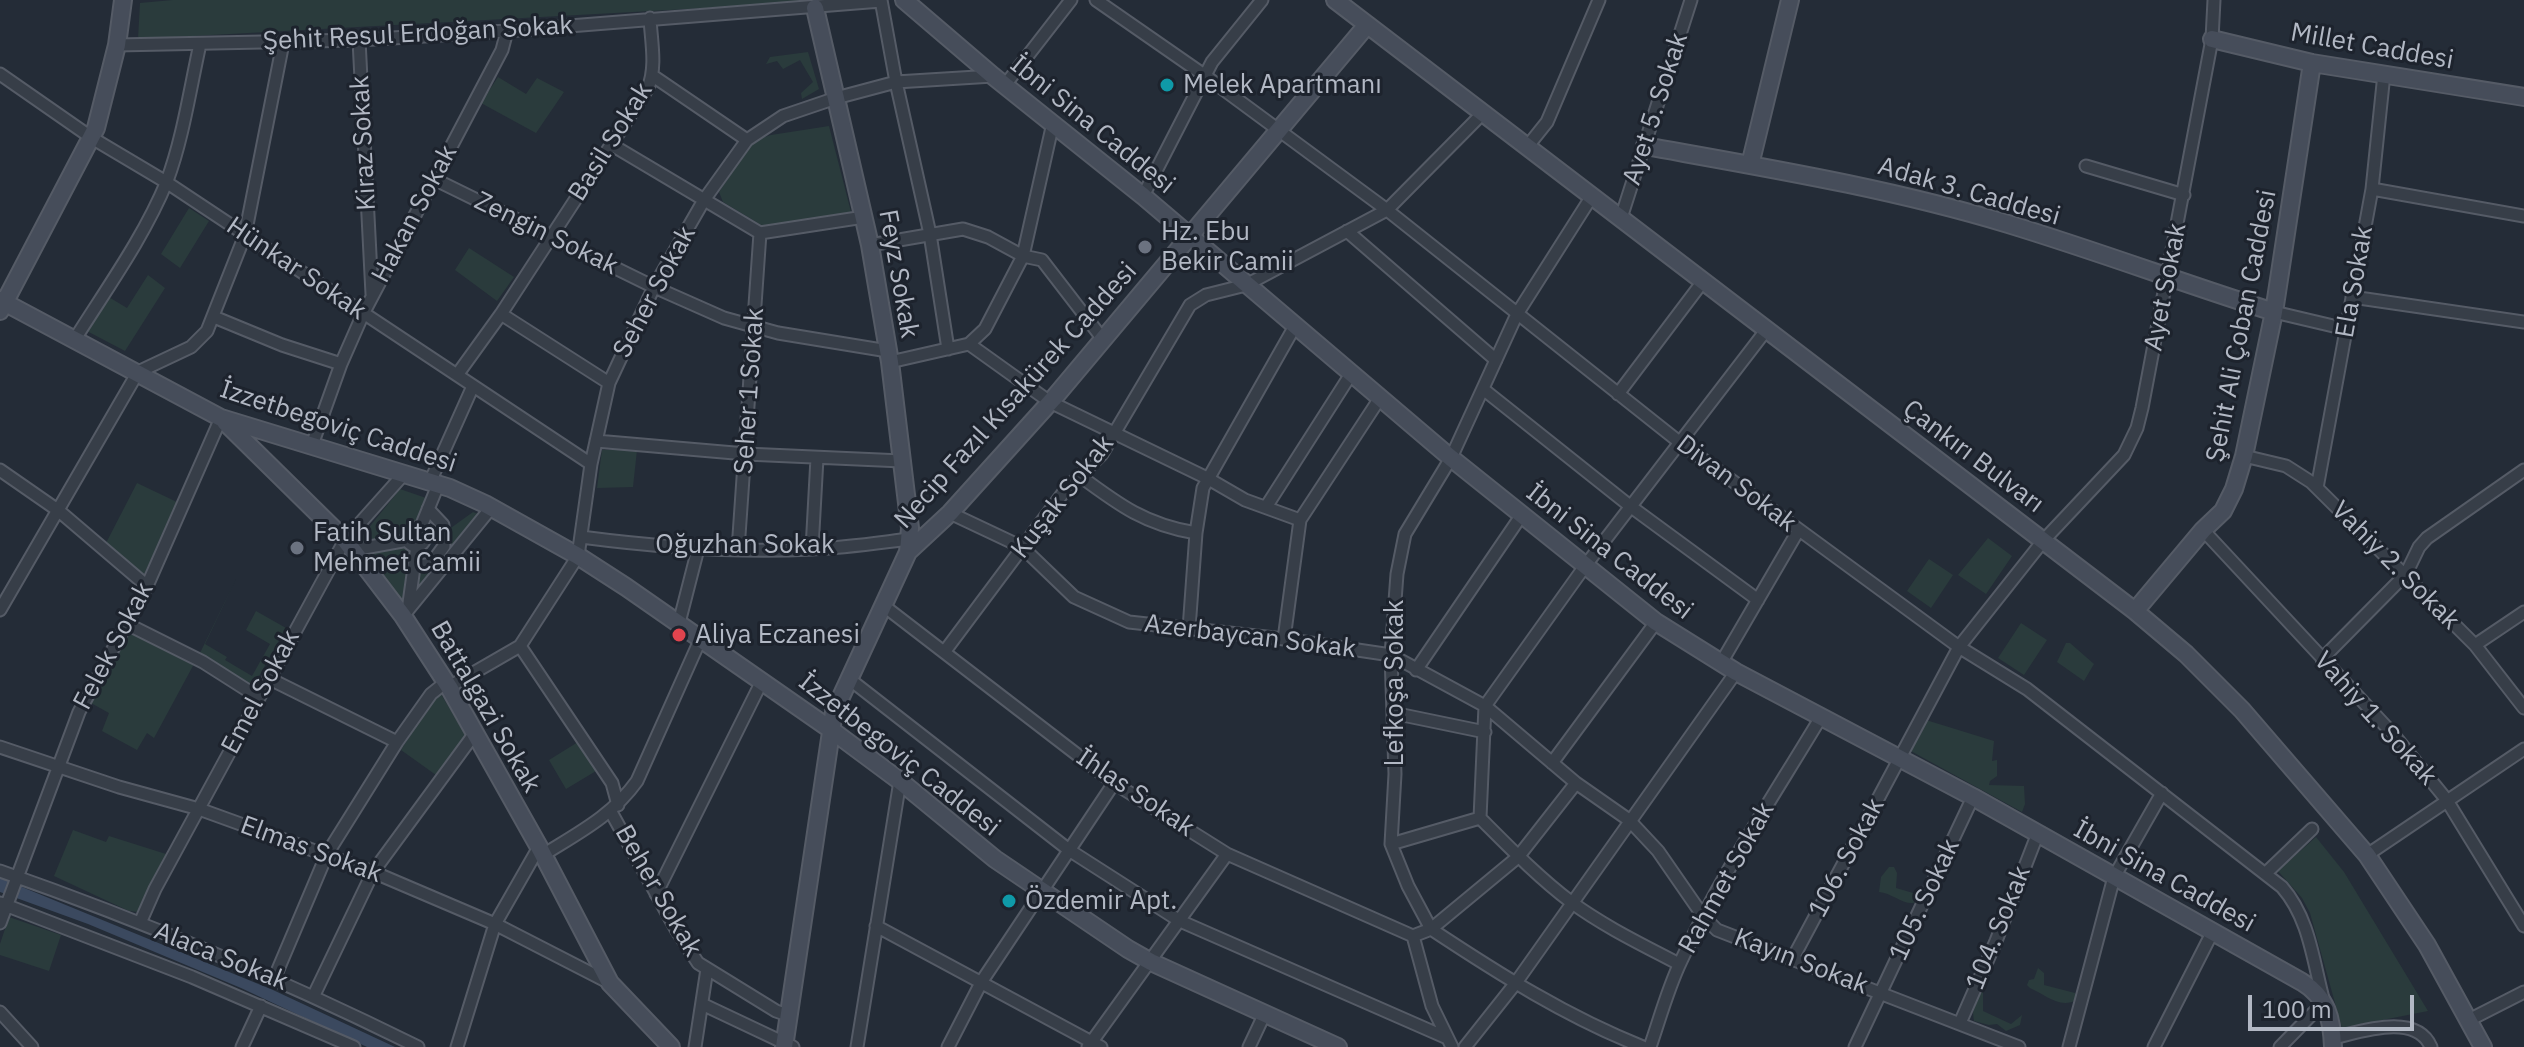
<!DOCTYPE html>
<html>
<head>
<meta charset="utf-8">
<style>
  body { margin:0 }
  #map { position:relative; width:2524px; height:1047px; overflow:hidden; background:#242c37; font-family:"IBM Plex Sans",sans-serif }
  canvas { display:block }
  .scale { position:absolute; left:2248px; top:995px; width:166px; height:36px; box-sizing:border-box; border:4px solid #b2b8c4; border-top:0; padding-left:10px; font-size:24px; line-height:28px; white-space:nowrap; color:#b2b8c4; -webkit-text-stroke:6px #1d232d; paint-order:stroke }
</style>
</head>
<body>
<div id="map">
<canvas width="2524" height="1047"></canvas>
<div class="scale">100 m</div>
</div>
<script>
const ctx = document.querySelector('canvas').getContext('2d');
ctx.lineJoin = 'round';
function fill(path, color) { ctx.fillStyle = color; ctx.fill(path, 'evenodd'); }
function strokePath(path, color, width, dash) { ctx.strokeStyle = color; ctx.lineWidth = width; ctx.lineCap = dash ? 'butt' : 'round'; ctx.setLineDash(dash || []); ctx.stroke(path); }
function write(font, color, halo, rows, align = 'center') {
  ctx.font = font + ' "IBM Plex Sans",sans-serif'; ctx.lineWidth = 6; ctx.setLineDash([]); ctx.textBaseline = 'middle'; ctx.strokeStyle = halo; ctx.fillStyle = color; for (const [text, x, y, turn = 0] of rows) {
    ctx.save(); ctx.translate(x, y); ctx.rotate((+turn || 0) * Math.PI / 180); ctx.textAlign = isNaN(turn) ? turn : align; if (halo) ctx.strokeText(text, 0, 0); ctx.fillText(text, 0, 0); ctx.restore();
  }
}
fill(new Path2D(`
  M173,0H853L138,39L140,3Z
  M808,52L819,89L802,99L801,93L813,82L800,60L783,69L777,61L766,64L770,57Z
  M498,77L526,94L537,78L564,92L536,133L481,103Z
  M829,126L851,212L763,226L723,202L719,192L751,145L759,139L771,135Z
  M189,208L209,221L180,268L161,254Z
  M469,248L514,277L497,301L455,270Z
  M148,275L165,288L125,351L85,330L107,296L127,308Z
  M602,450H637L633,487L597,488Z
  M137,483L179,503L144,574L105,545Z
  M400,489L429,499L419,523L407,527L403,537L362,544L359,540Z
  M473,512L481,515L413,601L417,569L428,568L448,530Z
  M1988,538L2012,556L1986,594L1958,575Z
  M406,545L412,551L404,604L366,553Z
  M1929,559L1953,575L1931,608L1907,591Z
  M236,579L205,644L227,657L225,660L252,676L270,644L246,630L256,611L286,628L253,687L200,653Z
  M2021,623L2047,640L2024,675L1998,658Z
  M127,632L170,649L194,664L154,738L147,733L137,750L102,731L109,713L91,703Z
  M2066,643H2070L2094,664L2084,681L2057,662Z
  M441,694L466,736L436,775L401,750L429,706Z
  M1926,720L1994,741L1992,761L1997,760V776L1990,781L1989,785L2024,786L2025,804L2022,812L1909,750Z
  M578,742L596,771L566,789L549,760Z
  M73,830L106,842L109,836L166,854L144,902L137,912L129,911L54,876Z
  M2316,837L2344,872L2428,1011L2342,1028L2310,913L2302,898L2278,871Z
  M1889,867H1894L1897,873L1896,888L1913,893L1921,888L1924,892L1918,902C1904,907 1893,893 1879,892L1881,877Z
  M9,917L61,935L49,971L0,955V944Z
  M2038,968L2044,973V985L2075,993L2077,1000C2059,1009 2046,995 2030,988L2027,985L2029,980L2034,979Z
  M1983,990V1011L2011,1024L2022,1015L2020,1025L2006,1031L1997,1024L1989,1025L1974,1021C1972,1010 1973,997 1983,990Z`), '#2a3b3c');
fill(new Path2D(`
  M0,878L273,990L395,1047H367L241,988L88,924L0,892Z`), '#3b495f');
const street = new Path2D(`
  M881,0L896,82L930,234L948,349
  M1096,0L1204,75L1387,210L1678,441L1959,647L2027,689L2282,887C2310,919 2313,962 2324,1002L2280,1047
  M359,40L372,294
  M117,45L359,40L507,31L881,1
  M0,74L92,138L166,182L591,464
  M653,76L747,140
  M1005,85L1071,0
  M612,145L760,233L864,217
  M1527,147L1547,122L1599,0
  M2086,166L2184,195
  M434,179L654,287L724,318L778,333L888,351
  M2372,189L2524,216
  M1143,196L1212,62L1262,0
  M1621,218L1691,0
  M1347,231L1496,360
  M870,245L963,229L988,237L1023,256L1042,260L1102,338
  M2352,297L2524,322
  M2274,312L2346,329
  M501,314L609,383
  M214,317L282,345L341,364
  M75,339C107,288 144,237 167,181C183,138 190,89 200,44
  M969,344L985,329L1023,256L1053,123
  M890,362L969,344L1050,402L1207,478L1245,500L1300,520
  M457,375L501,314L648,88C657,66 651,41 650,18
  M1483,389L1630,506L1758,600
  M1618,394L1704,280
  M596,441L746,454L902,461
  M312,445L341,364L363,314L502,50L507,31
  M2244,456L2286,466L2311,482L2475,645L2524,708
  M0,470L59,511L147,586
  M1080,476C1119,505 1146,525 1196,533
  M430,482L473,386
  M2317,488L2372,189L2384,74
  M1266,507L1351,374
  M950,513L1022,547L1074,597L1129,622L1284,639L1391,655L1485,706L1576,783L1629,820L1658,851L1703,916L1717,930L2019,1047
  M407 537a9 9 0 1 1 18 0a9 9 0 1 1-18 0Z
  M420,529L438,485
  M2203,530L2393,734L2446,799L2524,926
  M581,537C657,547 735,553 812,549C845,548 877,543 910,539
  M812,549L817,458
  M353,550L408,540
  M738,550L760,233
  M414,567L431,564L444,546L443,525L428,509
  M884,606L1114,783L1227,854L1413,936
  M0,610L138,372L191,347L207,331L245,235L283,43
  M408,610L417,546
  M403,616L491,508
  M679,623L698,549
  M127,624L203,662L258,697
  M1189,629L1196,533L1203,488L1295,326
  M1284,639L1300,520L1380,398
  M2475,645L2524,612
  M520,646L612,783L618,805
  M945,651L1066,489L1102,454L1190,305L1206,295L1246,285L1387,210L1482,114
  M2322,659L2406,574L2419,547L2427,538L2524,470
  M1721,663L1798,531
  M1416,670L1521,516
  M268,678L397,742
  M848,678L1069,850L1180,921L1447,1038
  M449,687L520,646L578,556L591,464L609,383L654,287L704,200L747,140L783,116L836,98L896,82L993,76
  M1393,713L1485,732
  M0,747L119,787L199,809L373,872L495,924L610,983
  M1552,763L1656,622
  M1576,783L1518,857L1431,929C1499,974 1567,1017 1643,1047
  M611,812L677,931L698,963L776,1011L790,1016
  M1391,844L1480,818
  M543,855C578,833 612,816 637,781L701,638
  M2367,855L2524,749
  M0,871C143,921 283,980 418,1047
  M2266,873L2312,829
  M656,894L762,681
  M0,903L192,977L354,1047
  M0,923L79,712L147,586L221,418
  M140,923L155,889L345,540L403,475
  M876,926L1101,1047
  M1793,958L1959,647L2043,541L2124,455L2137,428L2142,408L2212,39L2214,0
  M1679,964C1643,945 1605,927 1571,902C1538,877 1509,847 1480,818L1485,706L1585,566L1767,329
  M274,979L327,854L397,742L431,694L446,682
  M314,995L373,872L475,733
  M702,1004L793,1047
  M0,1012L32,1047
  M2469,1020L2524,992
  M1960,1023L1996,941L2038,833
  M2333,1038C2360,1032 2416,1012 2431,1047
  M242,1047L261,1006
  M457,1047L495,924L539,847
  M695,1047L707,969
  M857,1047L900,781
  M948,1047L982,981L1114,783
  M1088,1047L1227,854
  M1249,1047L1265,1013
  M1452,1047L1432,1006L1413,936L1431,929L1408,886L1391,844L1395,774L1391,655L1397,574L1405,534L1451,458L1517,314L1592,196
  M1465,1047L1515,984L1736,672
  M1650,1047C1660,1018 1668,988 1681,961C1720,876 1773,797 1821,717
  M1855,1047L1973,797
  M2069,1047L2114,877L2162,793
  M2154,1047L2213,931`);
const secondary = new Path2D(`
  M904,0L993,76L1143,196L1451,458L1656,622L1736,672L1973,797L2302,982C2327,997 2332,1019 2333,1047
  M1335,0L2135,611L2186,654L2242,710L2367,855L2427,945L2483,1047
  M815,8L870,245L890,362L910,528L908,552
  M2212,39L2312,63L2524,97
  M1645,146C1767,168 1889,188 2008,224C2097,251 2185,284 2274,312
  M1750,165L1790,0
  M0,300L221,418L450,488L485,504L578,556L626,587L830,729L900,781L995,859L1128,949L1151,962L1338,1047
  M0,311L96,128L117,45L123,0
  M225,422L345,540L403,616L449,687L539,847L610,983L671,1047
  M2135,611L2203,530L2223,511L2234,489L2244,456L2274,312L2312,63
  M784,1047L834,712L908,552L950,513L1053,399L1367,25`);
strokePath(street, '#555b66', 15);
strokePath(secondary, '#555b66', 20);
strokePath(street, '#373e48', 11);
strokePath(secondary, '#464d5a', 16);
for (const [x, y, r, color] of [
  [1167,85,8,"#0f9aa8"],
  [1145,247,8,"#6b7280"],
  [297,548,8,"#6b7280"],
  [679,635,8,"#e0444e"],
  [1009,901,8,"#0f9aa8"]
]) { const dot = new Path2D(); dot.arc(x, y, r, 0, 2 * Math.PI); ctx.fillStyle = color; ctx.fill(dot); strokePath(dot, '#1d232d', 3); }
write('26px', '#b2b8c4', '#1d232d', [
  ["Şehit Resul Erdoğan Sokak",418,34,-3],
  ["Millet Caddesi",2372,47,10],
  ["Ayet 5. Sokak",1656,109,-72],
  ["İbni Sina Caddesi",1092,125,39],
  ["Basil Sokak",611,142,-58],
  ["Kiraz Sokak",364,143,-93],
  ["Adak 3. Caddesi",1969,192,16],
  ["Hakan Sokak",415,214,-62],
  ["Zengin Sokak",546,234,26],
  ["Hünkar Sokak",296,269,34],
  ["Feyz Sokak",898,274,80],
  ["Ela Sokak",2355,282,-80],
  ["Ayet Sokak",2166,287,-79],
  ["Seher Sokak",655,292,-62],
  ["Şehit Ali Çoban Caddesi",2242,326,-79],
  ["Seher 1 Sokak",750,391,-86],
  ["Necip Fazıl Kısakürek Caddesi",1016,396,-48],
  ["İzzetbegoviç Caddesi",338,427,18],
  ["Çankırı Bulvarı",1973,457,37],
  ["Divan Sokak",1736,484,37],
  ["Kuşak Sokak",1063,497,-52],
  ["Oğuzhan Sokak",745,545],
  ["İbni Sina Caddesi",1609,552,38],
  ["Vahiy 2. Sokak",2395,566,45],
  ["Azerbaycan Sokak",1250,637,7],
  ["Felek Sokak",114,646,-62],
  ["Lefkoşa Sokak",1395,683,-90],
  ["Emel Sokak",261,692,-62],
  ["Battalgazi Sokak",485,707,60],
  ["Vahiy 1. Sokak",2375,719,48],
  ["İzzetbegoviç Caddesi",899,755,38],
  ["İhlas Sokak",1135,793,34],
  ["Elmas Sokak",311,850,20],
  ["106. Sokak",1847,858,-62],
  ["İbni Sina Caddesi",2164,877,29],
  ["Rahmet Sokak",1727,878,-61],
  ["Beher Sokak",658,891,60],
  ["105. Sokak",1925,900,-65],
  ["104. Sokak",1999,928,-68],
  ["Alaca Sokak",221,957,22],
  ["Kayın Sokak",1801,962,21]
]);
write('26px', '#b2b8c4', '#1d232d', [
  ["Melek Apartmanı",1183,85],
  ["Hz. Ebu",1161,232],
  ["Bekir Camii",1161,262],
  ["Fatih Sultan",313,533],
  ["Mehmet Camii",313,563],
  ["Aliya Eczanesi",695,635],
  ["Özdemir Apt.",1025,901]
], 'left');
</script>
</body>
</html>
